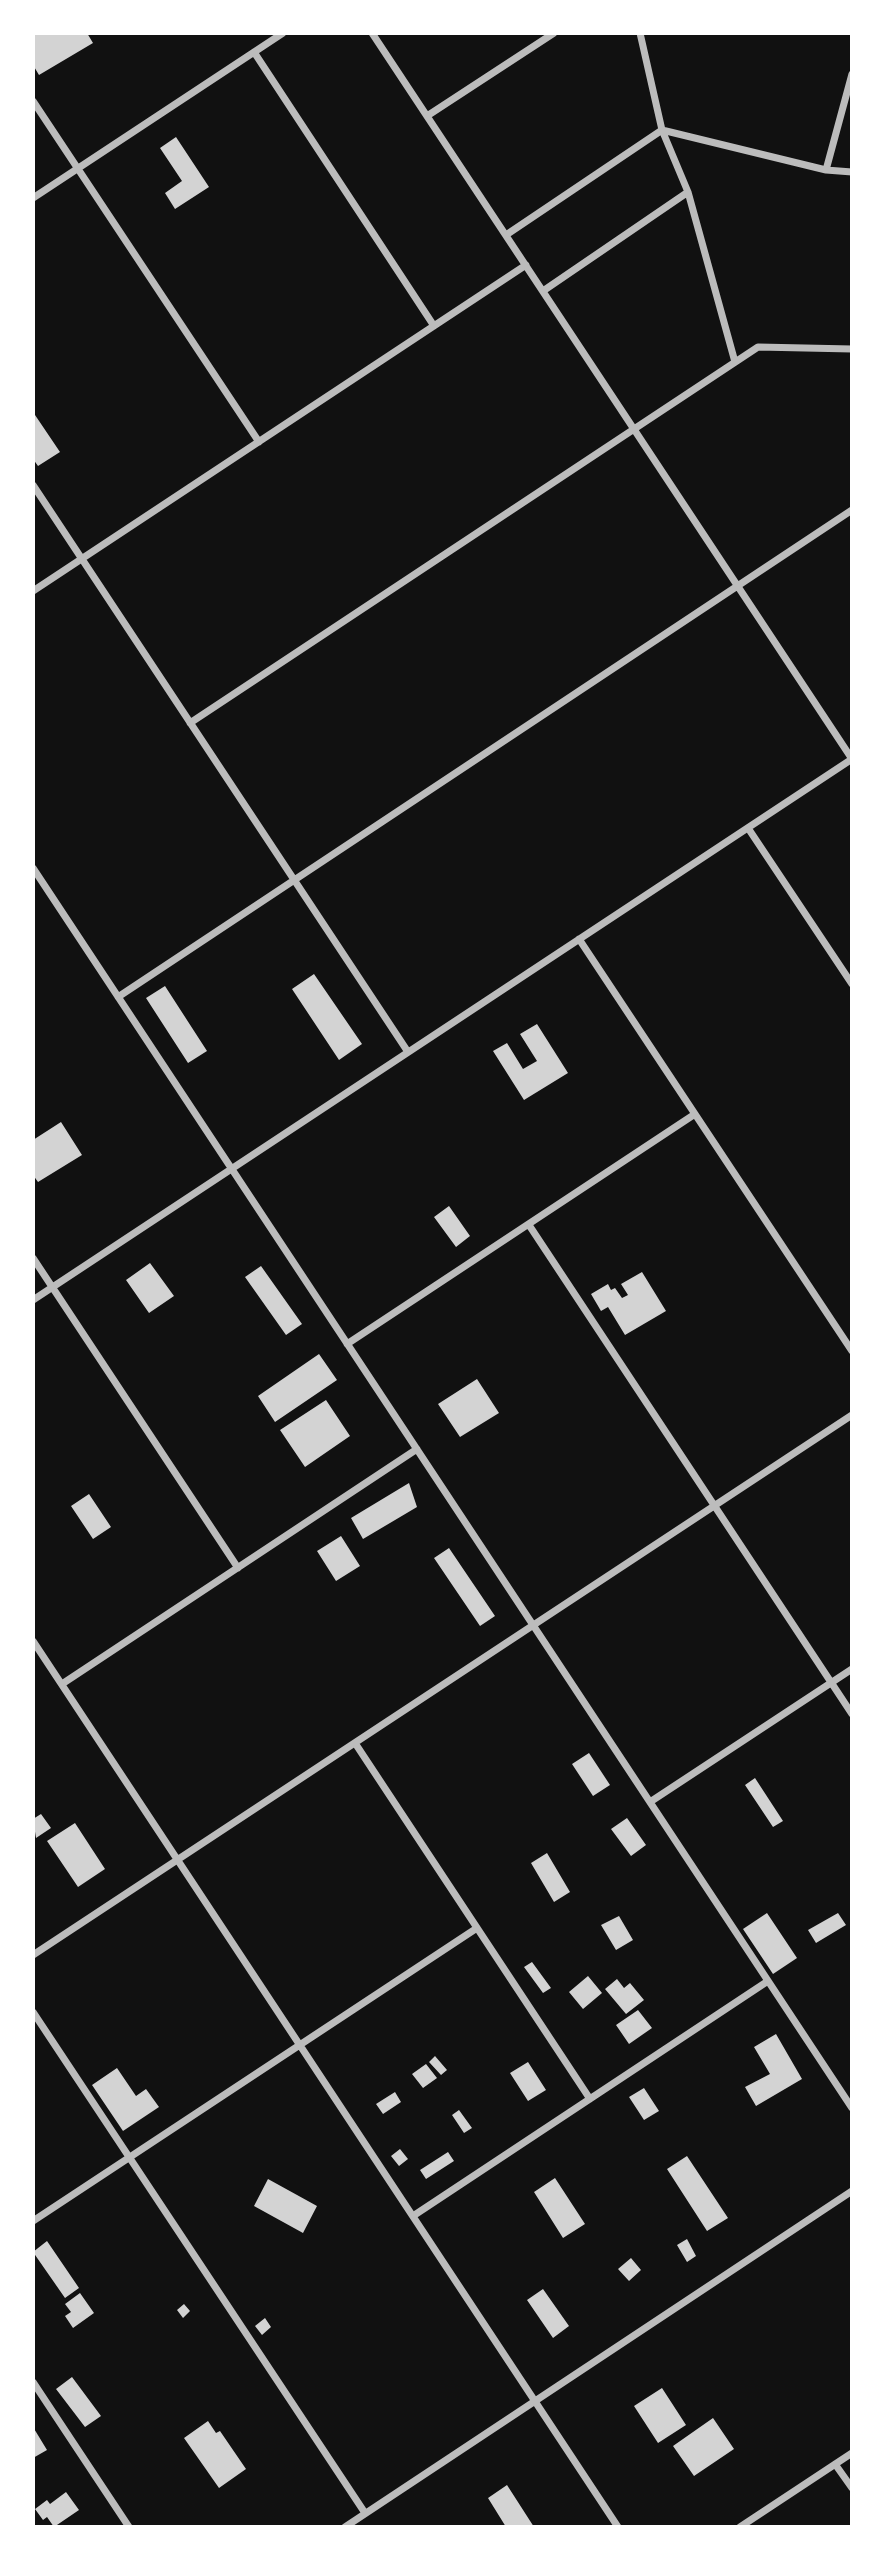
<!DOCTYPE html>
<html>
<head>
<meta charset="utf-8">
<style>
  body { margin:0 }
  #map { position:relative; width:885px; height:2560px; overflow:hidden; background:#111; font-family:"DejaVu Sans",sans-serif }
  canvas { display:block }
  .frame { position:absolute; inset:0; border:35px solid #fff; pointer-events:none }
</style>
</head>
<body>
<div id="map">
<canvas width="885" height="2560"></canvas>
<div class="frame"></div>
</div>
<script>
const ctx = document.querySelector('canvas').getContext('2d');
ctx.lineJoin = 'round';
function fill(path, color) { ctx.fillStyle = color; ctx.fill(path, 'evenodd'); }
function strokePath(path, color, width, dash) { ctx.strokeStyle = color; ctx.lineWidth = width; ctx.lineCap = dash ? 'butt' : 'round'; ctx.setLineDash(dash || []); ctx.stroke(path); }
fill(new Path2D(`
  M33,33H87L93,43L39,75L33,65Z
  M176,137L209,187L175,209L165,193L182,181L160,148Z
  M33,412L60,452L38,466L33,459Z
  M314,974L362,1044L339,1060L292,989Z
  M165,986L207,1051L188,1063L146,998Z
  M537,1024L568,1073L524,1100L493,1051L507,1043L523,1069L537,1061L520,1034Z
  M61,1122L82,1155L38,1182L33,1175V1140Z
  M449,1206L470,1236L456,1247L434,1217Z
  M150,1263L174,1296L149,1313L126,1280Z
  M261,1266L302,1324L286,1335L245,1277Z
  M642,1272L666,1311L625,1335L608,1307L601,1311L591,1294L608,1284L611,1290L615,1288L622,1298L628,1295L621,1284Z
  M319,1354L337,1380L275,1422L258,1396Z
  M477,1379L499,1413L460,1437L438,1404Z
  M326,1400L350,1436L305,1467L280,1430Z
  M409,1483L417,1507L363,1539L351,1518Z
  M89,1494L111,1527L93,1539L71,1506Z
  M341,1536L360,1566L336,1581L317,1551Z
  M449,1548L495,1616L480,1626L434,1558Z
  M589,1753L610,1785L593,1796L572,1764Z
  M755,1778L783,1821L773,1827L745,1785Z
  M41,1814L51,1828L36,1838L33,1819Z
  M627,1818L646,1845L631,1856L611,1829Z
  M75,1823L105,1869L78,1887L47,1841Z
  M547,1853L570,1892L554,1902L531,1863Z
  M767,1913L797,1958L773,1974L743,1929Z
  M838,1913L846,1925L816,1943L808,1930Z
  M619,1916L633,1940L616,1950L601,1925Z
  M532,1962L551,1988L543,1993L524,1967Z
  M588,1976L602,1993L583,2009L569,1992Z
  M617,1979L624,1988L630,1983L644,2000L626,2014L605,1989Z
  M638,2010L652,2028L629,2044L616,2025Z
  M776,2034L802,2079L756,2106L745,2087L770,2074L754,2047Z
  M435,2056L447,2070L441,2075L429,2062Z
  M528,2062L546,2090L528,2101L510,2073Z
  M426,2064L437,2078L423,2088L412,2074Z
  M117,2068L136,2096L146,2089L159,2107L123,2131L92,2085Z
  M644,2088L659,2111L644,2120L629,2097Z
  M395,2092L401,2102L383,2114L376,2104Z
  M459,2110L472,2128L464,2133L452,2115Z
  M400,2149L408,2159L399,2166L391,2156Z
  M448,2152L454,2161L426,2179L420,2170Z
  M687,2156L728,2218L707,2231L667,2169Z
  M555,2178L585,2224L563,2238L534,2192Z
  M268,2179L317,2206L303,2233L254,2206Z
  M687,2239L696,2256L687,2262L677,2245Z
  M47,2241L79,2288L65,2298L33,2252Z
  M631,2258L641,2270L629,2281L618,2269Z
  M543,2289L569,2326L553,2338L527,2300Z
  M80,2293L94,2313L73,2328L65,2316L71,2312L65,2304Z
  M184,2304L190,2311L183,2318L177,2310Z
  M265,2318L271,2327L262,2335L255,2326Z
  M72,2377L101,2416L85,2427L56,2389Z
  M662,2388L686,2425L658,2443L634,2406Z
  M713,2418L734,2449L694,2476L673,2446Z
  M208,2421L216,2433L220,2431L246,2469L219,2488L184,2438Z
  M33,2427L47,2450L33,2458Z
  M507,2485L534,2527H506L488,2498Z
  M66,2492L79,2510L54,2527L47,2517L43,2520L35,2509L47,2500L50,2504Z`), '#d3d3d3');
strokePath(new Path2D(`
  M372,33L852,759
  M640,33L662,130L688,192L735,362
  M254,52L434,326
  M33,101L259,442
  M427,116L554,33
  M826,170L852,74
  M33,198L283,33
  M506,235L662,130L826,170L852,172
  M543,291L688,192
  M33,485L408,1052
  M33,591L526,265
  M190,723L758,347L852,349
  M748,828L852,984
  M33,868L852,2108
  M579,939L852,1351
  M118,997L852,510
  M529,1225L852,1714
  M33,1258L238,1568
  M33,1300L852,759
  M347,1344L695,1114
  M33,1641L618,2527
  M62,1684L417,1449
  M355,1743L590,2099
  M650,1802L852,1669
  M33,1955L852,1415
  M33,2012L365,2513
  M413,2216L768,1981
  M33,2221L477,1928
  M33,2382L129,2527
  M835,2464L852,2488
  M345,2527L852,2191
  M740,2527L852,2453`), '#bcbcbc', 7);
</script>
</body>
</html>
